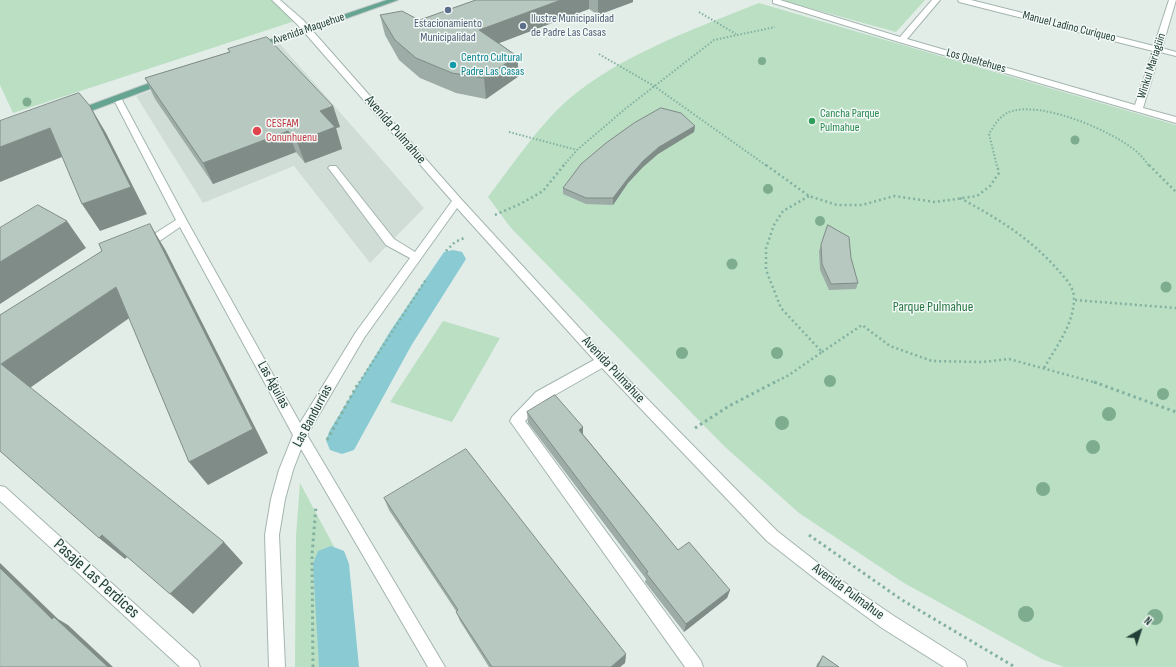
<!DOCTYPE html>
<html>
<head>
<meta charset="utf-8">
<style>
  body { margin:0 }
  #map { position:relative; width:1176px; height:667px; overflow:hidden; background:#e2ede8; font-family:"Sofia Sans Condensed",sans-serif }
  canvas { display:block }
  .north { position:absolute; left:1120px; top:611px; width:40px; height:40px; -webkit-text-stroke:3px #f3f9f6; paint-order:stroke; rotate:39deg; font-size:11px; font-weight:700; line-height:16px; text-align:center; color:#213f36 }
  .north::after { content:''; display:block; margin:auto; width:14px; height:18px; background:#213f36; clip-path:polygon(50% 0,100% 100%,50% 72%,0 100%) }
</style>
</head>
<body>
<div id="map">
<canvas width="1176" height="667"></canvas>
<div class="north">N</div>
</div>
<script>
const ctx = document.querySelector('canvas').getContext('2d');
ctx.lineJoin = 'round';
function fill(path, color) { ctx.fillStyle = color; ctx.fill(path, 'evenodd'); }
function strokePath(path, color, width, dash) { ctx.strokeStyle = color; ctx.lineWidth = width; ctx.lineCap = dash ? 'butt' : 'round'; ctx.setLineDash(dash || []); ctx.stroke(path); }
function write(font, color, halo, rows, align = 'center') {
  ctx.font = font + ' "Sofia Sans Condensed",sans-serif'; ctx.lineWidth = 3; ctx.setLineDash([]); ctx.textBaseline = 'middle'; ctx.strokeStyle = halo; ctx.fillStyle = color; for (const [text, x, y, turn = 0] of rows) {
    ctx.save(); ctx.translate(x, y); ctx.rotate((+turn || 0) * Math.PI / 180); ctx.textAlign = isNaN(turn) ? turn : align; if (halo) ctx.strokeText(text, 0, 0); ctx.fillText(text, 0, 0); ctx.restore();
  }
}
fill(new Path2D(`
  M280,44L424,208L370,263L294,166L203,203L136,96Z`), '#d0ddd7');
fill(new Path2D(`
  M0,0H276L298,20L13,113L0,85Z
  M780,0H925L896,32Z
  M759,3L1176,125V667H1064L1042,659L904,583L799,513L724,446L511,228L488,197C510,168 531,137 556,111C608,59 692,30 759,3Z
  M443,321L500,338L452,422L390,402Z
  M300,483L347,571L356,667H295L296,536Z`), '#badfc3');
fill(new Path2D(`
  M453,250L462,252L466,259L411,346L354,450L342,454L330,450L326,440L330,430L391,330L444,252Z
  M331,546L344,551L349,564L359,667H319L313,564L318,551Z`), '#89cad3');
const minor = new Path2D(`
  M272,0H280L303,20L461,199L607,358L777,531L832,574L894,616L965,661L967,667H944L882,628L822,584L767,541L602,368L546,400L525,421L701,661L703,667H685L510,421L512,417L536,392L594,360L457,208L364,338L307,435L445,667H428L301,449L293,470L285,499L279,535L285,667H269L265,535L271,499L279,470L293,435L180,227L148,249H140L139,246L140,243L176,220L113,98L117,95L121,98L187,221L300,423L356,332L410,258L386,245L330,170L328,168L330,166H336L394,239L415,252L452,201L297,24Z
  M773,0H780L900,37L932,0H940L907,39L1135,105L1153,51L959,2L958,0H971L1154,46L1169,0H1176L1162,48L1176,52V56L1160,52L1143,108L1176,117V123L899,42L773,3Z
  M0,486L5,487L198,661L200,667H180L0,501Z`);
const major = new Path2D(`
  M387,0H398L260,49H257L253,47L254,45Z
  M163,78L167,81L166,83L80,115L77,116L73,113L74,111Z`);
strokePath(minor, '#a4b5af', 2);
strokePath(major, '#c1c9c7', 2);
strokePath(new Path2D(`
  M699,12L736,34
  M564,33L571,37
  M599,54L654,86L767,166
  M509,132L577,150
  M563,166L577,150L625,109L714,40L775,27
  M997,166L989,134C994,125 1000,116 1009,112C1041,100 1113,131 1137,152C1142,156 1146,162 1149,166`), '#82b1a1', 2, [1.5, 2]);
strokePath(new Path2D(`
  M766,165L809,196L837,205H862L894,196L935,202L977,196L990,186L999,173L997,165
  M1149,165L1176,192
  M960,198C997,218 1030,238 1058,270C1065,278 1074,287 1074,298C1074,324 1056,347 1044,368
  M495,215L522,203L543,191L564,165
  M446,251L455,242L464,238
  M1075,300L1176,308
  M822,352L862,325L890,346L932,361L982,362L1009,359L1097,383
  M359,383L427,278
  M773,383L789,375L822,352L781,308L766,270V248L774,225L783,211L809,196`), '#82b1a1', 2.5, [2, 3]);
strokePath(new Path2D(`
  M1094,382L1176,412
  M695,428L729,406L775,382
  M327,440L359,382
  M809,535L902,600L1015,667
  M313,667L312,555L316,506`), '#82b1a1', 3, [2.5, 3.5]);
fill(minor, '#fff');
fill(major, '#65a491');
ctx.fillStyle = '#7dac8e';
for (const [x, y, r] of [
  [762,61,4],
  [27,102,4.5],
  [1075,140,4.5],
  [768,189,5],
  [820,221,5],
  [732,264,5.5],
  [1166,287,5.5],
  [682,353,6],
  [777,353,6],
  [830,381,6],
  [1163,394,6],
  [1109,414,7],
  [782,423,7],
  [1093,447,7],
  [1043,489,7],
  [1026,614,8],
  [1155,617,8]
]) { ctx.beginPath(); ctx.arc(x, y, r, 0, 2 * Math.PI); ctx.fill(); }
fill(new Path2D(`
  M476,0H633V2L598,15L589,9L499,43L517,56L519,76L486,99L456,93L420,78L399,60L385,35L380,15L419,20Z
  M228,49L333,106L340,127L336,128L342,149L305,163L296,152L213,184L155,99L145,78L229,52Z
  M695,126L694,132L658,154L643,167L628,183L613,205L586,204L563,194V188Z
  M828,225L851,258L858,283L856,289L829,290L820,270L819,251Z
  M527,412L583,427V434L678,550L730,590L727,598L684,632L645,582L646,579L528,423Z
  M384,498L626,654L625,663L620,667H489L460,621L456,611L389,510Z
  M823,656L839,667H816L817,664Z`), '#9daca6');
fill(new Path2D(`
  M561,0H589V9L481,50L479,30Z
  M598,0H633V2L598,15Z
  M517,56L519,76L486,99L484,78Z
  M90,106L106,133L147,214L100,231L82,204Z
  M333,106L340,127L336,128L342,149L305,163L297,142L320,111Z
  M695,126L694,132L658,154L643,167L628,183L613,205V198L629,177L643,161L659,147Z
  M50,128L67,155L0,182V147Z
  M288,131L296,152L213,184L203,163Z
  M67,221L86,248L0,304V262Z
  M150,224L166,251L268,453L208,485L189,462Z
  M116,287L135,314L27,390L1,364Z
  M583,427V438L579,430Z
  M102,535L127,557L125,559L99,538Z
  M224,542L243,563L193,614L170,594Z
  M0,563L58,619L68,625L113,667H108L52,619L0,568Z
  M730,590L727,598L684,632L686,624Z
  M626,654L625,663L620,667H611Z`), '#808c87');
const building = new Path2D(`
  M476,0H561L479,30L517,56L484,78L452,73L416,58L395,40L380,15L402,11L419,20Z
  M267,37L333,106L320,111L335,127L297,142L288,131L203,163L145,78L230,52L228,49Z
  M79,93L90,106L131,187L82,204L50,128L0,147V121Z
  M661,108L681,113L695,126L659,147L643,161L629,177L613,198H586L563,188L581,164L606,143L634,123Z
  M38,205L67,221L0,262V228Z
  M150,224L253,429L189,462L116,287L1,364L224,542L170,594L102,535L99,538L0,451V315L102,251L99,244Z
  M828,225L849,237L851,258L858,283L831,284L822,264L821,245Z
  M555,395L583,427L579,430L678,550L689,542L730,590L686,624L646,573L648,572L527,412Z
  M466,449L626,654L611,667H492L456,612L458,610L384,498Z
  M0,568L52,619L54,617L108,667H0Z
  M823,656L839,667H818Z`);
fill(building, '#b7c8c1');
strokePath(building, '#808c87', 1);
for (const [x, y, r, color] of [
  [448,10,4,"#5c6f8a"],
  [523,26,4,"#5c6f8a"],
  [453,65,4,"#0f9aa8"],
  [812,121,4,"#2e9e5b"],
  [257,131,5,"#e0444e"]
]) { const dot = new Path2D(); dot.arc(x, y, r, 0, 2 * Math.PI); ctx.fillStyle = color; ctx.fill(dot); strokePath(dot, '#f3f9f6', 1.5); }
write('12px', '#4e5e75', '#f3f9f6', [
  ["Ilustre Municipalidad",531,19],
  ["de Padre Las Casas",531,33],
  ["Estacionamiento",448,24,"center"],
  ["Municipalidad",448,38,"center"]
], 'left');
write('12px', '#213f36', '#f3f9f6', [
  ["Manuel Ladino Curiqueo",1069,27,14],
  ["Avenida Maquehue",309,29,-19],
  ["Los Queltehues",976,61,16],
  ["Winkul Mariagüin",1152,66,-72]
]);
write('12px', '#0d838f', '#f3f9f6', [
  ["Centro Cultural",461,58],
  ["Padre Las Casas",461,72]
], 'left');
write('12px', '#27864d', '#f3f9f6', [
  ["Cancha Parque",820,114],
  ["Pulmahue",820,128]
], 'left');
write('12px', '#be3a42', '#f3f9f6', [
  ["CESFAM",266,124],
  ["Conunhuenu",266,138]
], 'left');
write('14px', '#213f36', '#f3f9f6', [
  ["Avenida Pulmahue",395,130,49],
  ["Avenida Pulmahue",613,370,47],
  ["Las Águilas",273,385,61],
  ["Las Bandurrias",313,416,-62],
  ["Avenida Pulmahue",848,592,36]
]);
write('14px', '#2a7745', '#f3f9f6', [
  ["Parque Pulmahue",933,307]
]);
write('17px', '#213f36', '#f3f9f6', [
  ["Pasaje Las Perdices",96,579,42]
]);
</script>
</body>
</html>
